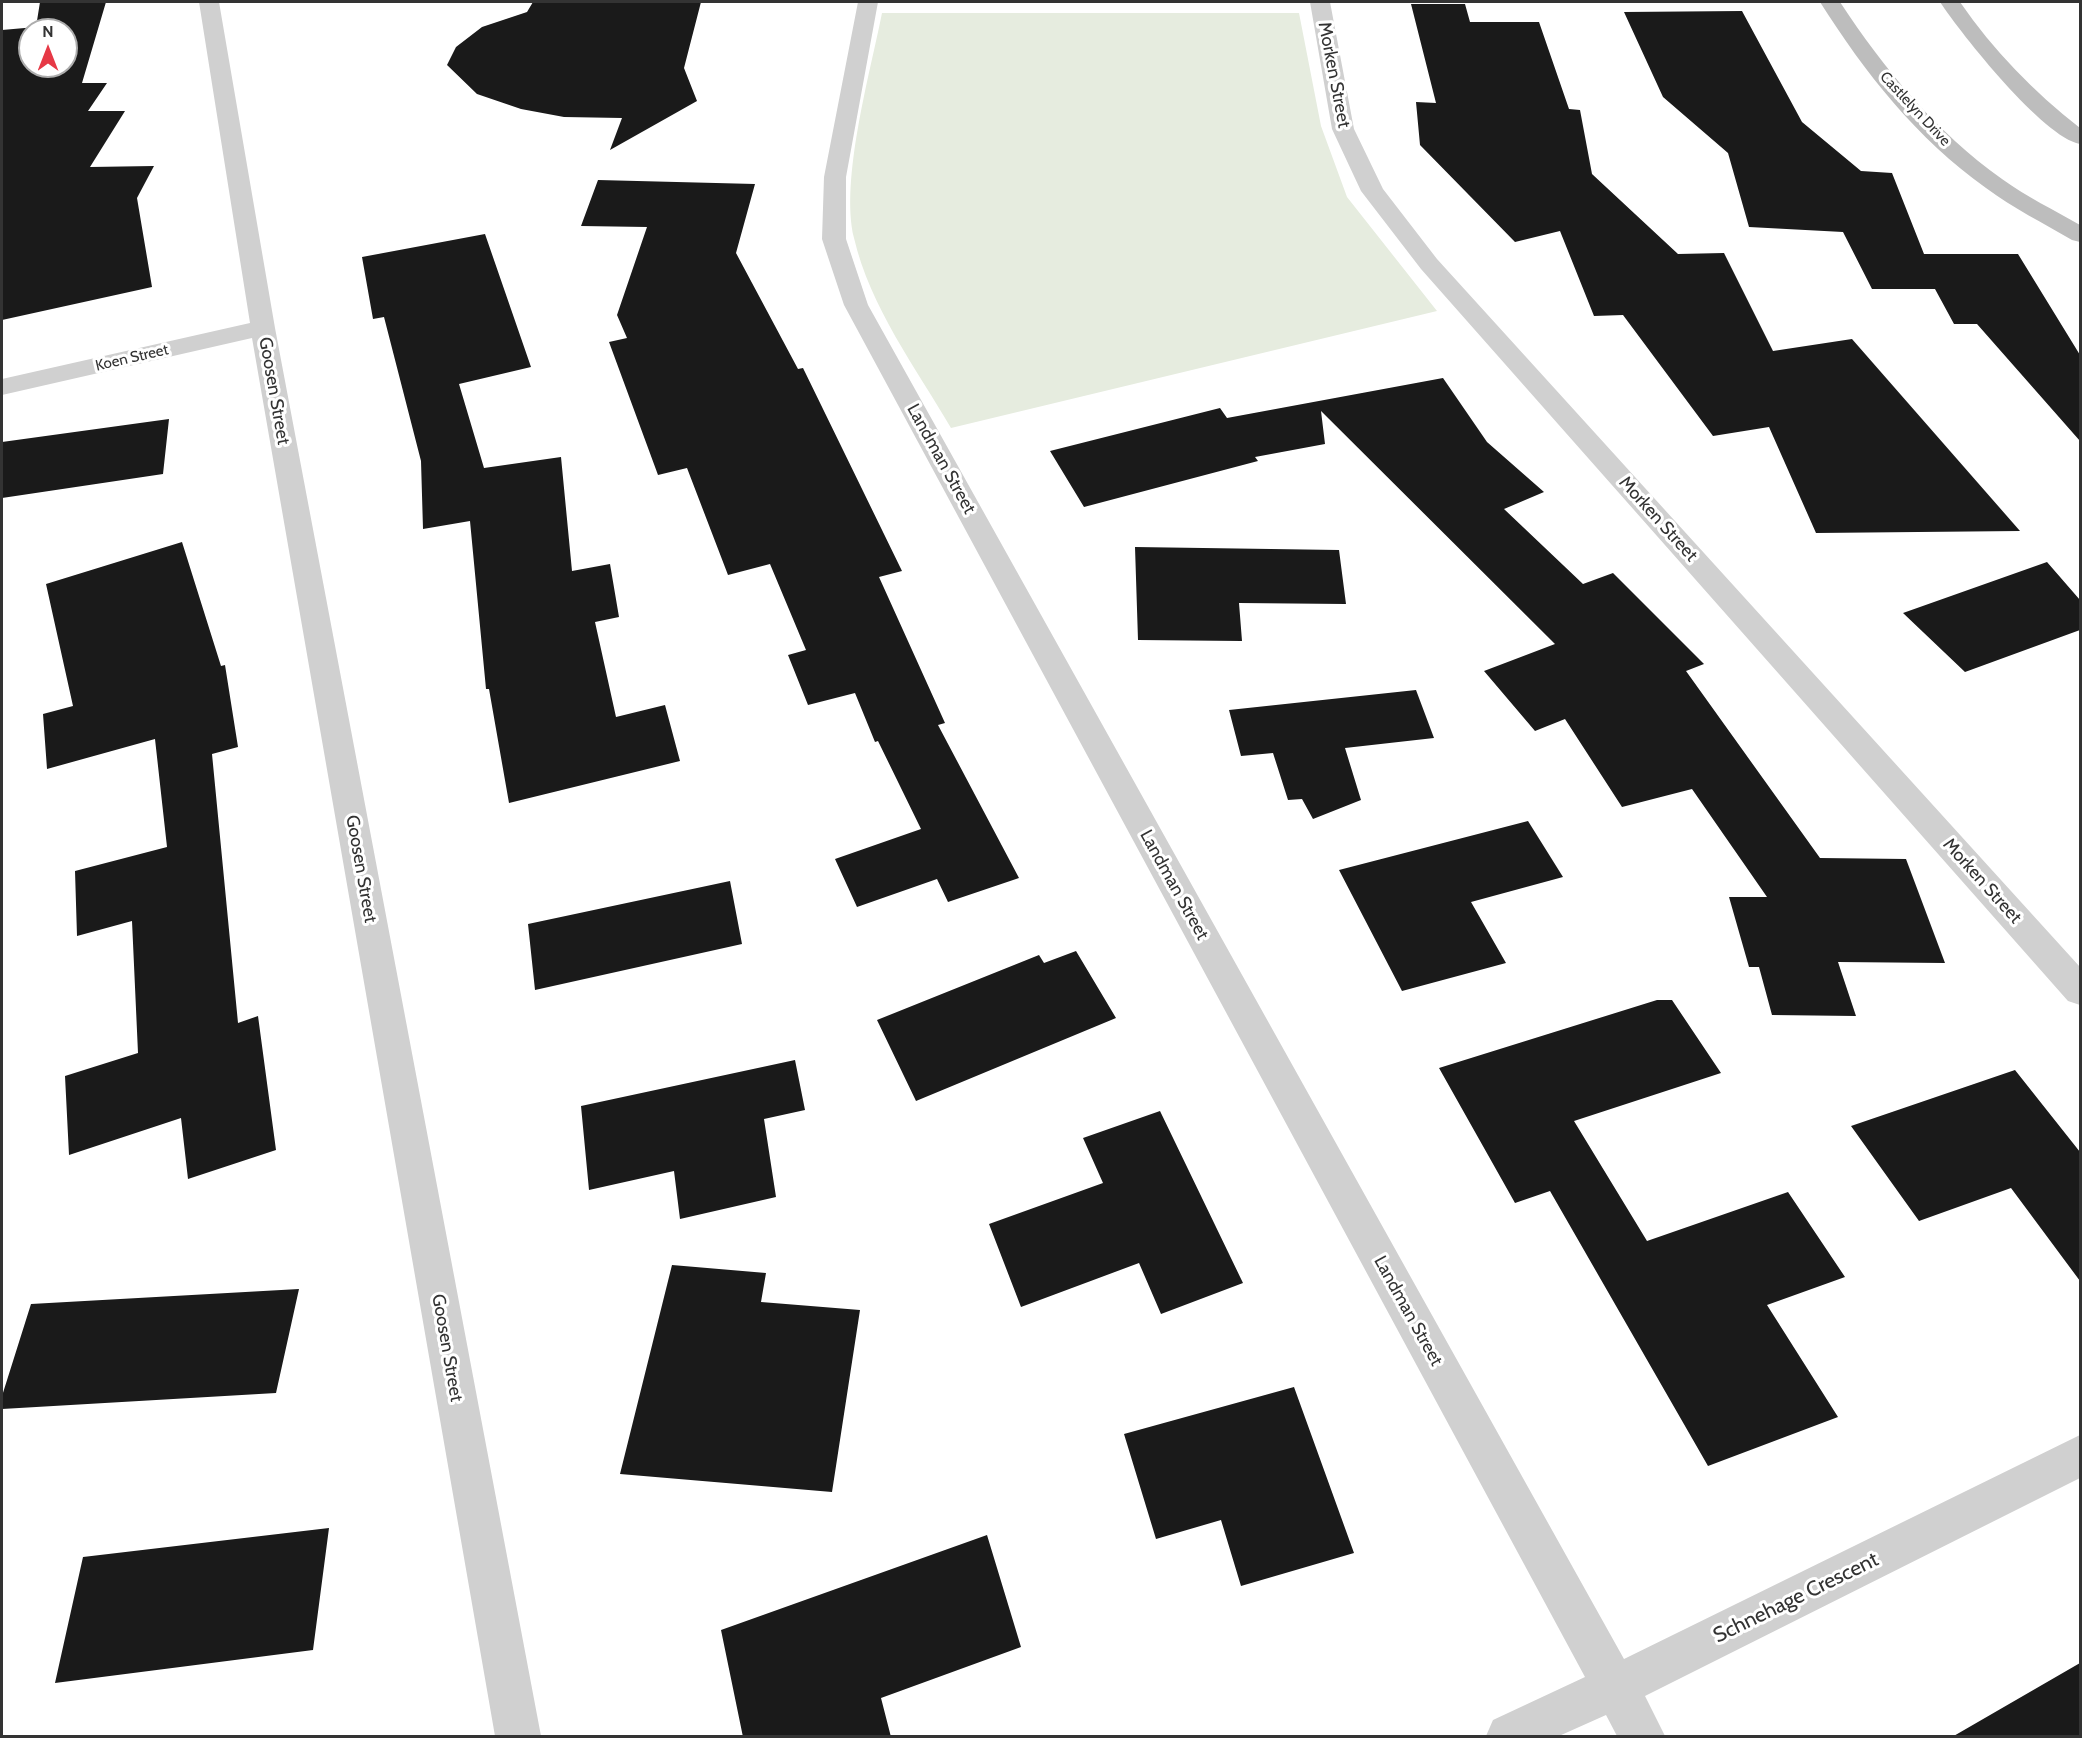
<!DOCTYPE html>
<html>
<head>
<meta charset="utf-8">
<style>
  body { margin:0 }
  #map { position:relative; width:2082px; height:1738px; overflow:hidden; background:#fff; font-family:Cabin,sans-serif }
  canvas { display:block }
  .frame { position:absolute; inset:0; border:3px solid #333; pointer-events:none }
  .north { position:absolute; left:18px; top:18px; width:60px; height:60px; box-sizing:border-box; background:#fff; border:2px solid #adadad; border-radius:50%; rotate:0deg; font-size:16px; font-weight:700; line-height:24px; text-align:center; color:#333 }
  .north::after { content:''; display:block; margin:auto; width:21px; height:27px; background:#e63946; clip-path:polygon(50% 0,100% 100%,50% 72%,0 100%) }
</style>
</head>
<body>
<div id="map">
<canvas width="2082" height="1738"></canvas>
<div class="frame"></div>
<div class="north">N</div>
</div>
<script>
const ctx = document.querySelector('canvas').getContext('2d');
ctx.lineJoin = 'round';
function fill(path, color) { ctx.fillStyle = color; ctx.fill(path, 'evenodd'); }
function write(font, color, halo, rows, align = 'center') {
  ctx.font = font + ' Cabin,sans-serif'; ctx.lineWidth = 6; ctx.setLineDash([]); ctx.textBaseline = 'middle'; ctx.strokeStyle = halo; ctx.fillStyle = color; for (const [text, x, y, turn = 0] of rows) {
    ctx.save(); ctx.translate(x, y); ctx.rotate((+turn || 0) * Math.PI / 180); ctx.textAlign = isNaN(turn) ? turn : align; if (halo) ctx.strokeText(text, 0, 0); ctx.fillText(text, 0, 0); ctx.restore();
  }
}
fill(new Path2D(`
  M882,13H1299L1321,126L1347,197L1437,311L951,428C916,368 870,307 854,238C840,180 870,74 882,13Z`), '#e6ecdf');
fill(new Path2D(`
  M40,2H106L82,83H107L88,111H125L90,167L154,166L137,198L152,287L2,320V30L36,27ZM30,30H66V66H30Z
  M533,2H701L684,68L697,101L610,150L622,118L564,117L521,109L477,94L447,65L456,47L482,27L527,12Z
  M1411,4H1465L1470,22H1539L1569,109L1580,110L1592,174L1678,254L1724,253L1773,351L1852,339L2020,531L1816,533L1769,427L1713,436L1623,315L1594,316L1560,231L1515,242L1420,145L1416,102L1436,103Z
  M1742,11L1802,122L1861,171L1892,173L1924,254H2018L2080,355V441L1977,324H1954L1935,289H1872L1843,232L1749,227L1728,153L1663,97L1624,12Z
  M598,180L755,184L736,253L798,369L803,368L902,571L879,577L945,723L938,725L1019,878L948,902L937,879L857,907L835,859L921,829L878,741L875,742L855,693L808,705L788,655L806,650L770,564L728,575L687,468L658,475L609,342L627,338L617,315L647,227L581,226Z
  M485,234L531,367L459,384L484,468L561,457L572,571L610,564L619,617L595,622L616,717L665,705L680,761L509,803L489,689H486L470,521L423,529L421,461L384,317L373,319L362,257Z
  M1443,378L1487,442L1544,492L1504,509L1583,584L1613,573L1704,664L1686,671L1820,858L1906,859L1945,963L1838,962L1856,1016L1772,1015L1759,967H1749L1729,897H1767L1692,789L1622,807L1565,719L1535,731L1484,671L1555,644L1321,411L1325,444L1255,457L1258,461L1084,507L1050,451L1220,408L1227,418Z
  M169,419L163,474L2,498V442Z
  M182,542L221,666L225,665L238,747L212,754L238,1023L258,1016L276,1150L188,1179L181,1118L69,1155L65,1076L138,1053L132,921L77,936L75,871L167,847L155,739L47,769L43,714L73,706L46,584Z
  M1135,547L1339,550L1346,604L1239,603L1242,641L1138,640Z
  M2047,562L2080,600V630L1965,672L1903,613Z
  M1416,690L1434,738L1345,748L1361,800L1313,819L1302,799L1288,800L1273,753L1241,756L1229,710Z
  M1528,821L1563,877L1471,902L1506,963L1402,991L1339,870Z
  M730,881L742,944L535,990L528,924Z
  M1076,951L1116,1018L916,1101L877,1020L1039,955L1044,963Z
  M1657,1000H1672L1721,1073L1574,1121L1647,1241L1788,1192L1845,1277L1767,1305L1838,1417L1708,1466L1550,1191L1515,1203L1439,1068Z
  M795,1060L805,1110L764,1119L776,1197L680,1219L674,1171L589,1190L581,1106Z
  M2015,1070L2080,1152V1281L2011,1188L1919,1221L1851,1126Z
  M1160,1111L1243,1283L1161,1314L1139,1263L1021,1307L989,1224L1103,1183L1083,1138Z
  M672,1265L766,1273L761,1302L860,1310L832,1492L620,1474Z
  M299,1289L276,1393L2,1409V1396L31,1304Z
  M1294,1387L1354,1553L1241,1586L1221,1520L1156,1539L1124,1434Z
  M329,1528L313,1650L55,1683L83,1557Z
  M987,1535L1021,1647L881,1698L891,1737H743L721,1630Z
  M2080,1663V1737H1952Z`), '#1a1a1a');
fill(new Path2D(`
  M199,2H219L275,328L541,1736H495L252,338L2,395V379L250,323Z
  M858,2H878L846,177V239L868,305L1624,1659L2080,1435V1478L1645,1696L1665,1736H1617L1606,1715L1559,1736H1486L1493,1720L1585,1677L844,305L822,239L824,177Z
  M1310,2H1330L1354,129L1383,189L1437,259L2080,967V1005L2068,1001L1421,269L1361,191L1332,129Z`), '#d0d0d0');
fill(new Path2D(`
  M1820,2H1840C1884,69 1936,132 2002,179C2027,197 2054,210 2080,225V242L2072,240C2043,223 2013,208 1986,188C1917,139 1865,73 1820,2Z
  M1940,2H1960C1993,50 2034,92 2080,128V144C2043,137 1962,35 1940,2Z`), '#bdbdbd');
write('15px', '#333', '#fff', [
  ["Castlelyn Drive",1915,109,47],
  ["Koen Street",132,358,-13]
]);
write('18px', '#333', '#fff', [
  ["Morken Street",1334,75,79],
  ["Goosen Street",274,391,80],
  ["Landman Street",941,459,61],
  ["Morken Street",1658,519,48],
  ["Goosen Street",361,869,80],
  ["Morken Street",1982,881,48],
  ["Landman Street",1174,885,61],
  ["Landman Street",1408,1311,61],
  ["Goosen Street",447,1348,80]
]);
write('21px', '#333', '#fff', [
  ["Schnehage Crescent",1796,1598,-26]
]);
</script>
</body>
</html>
